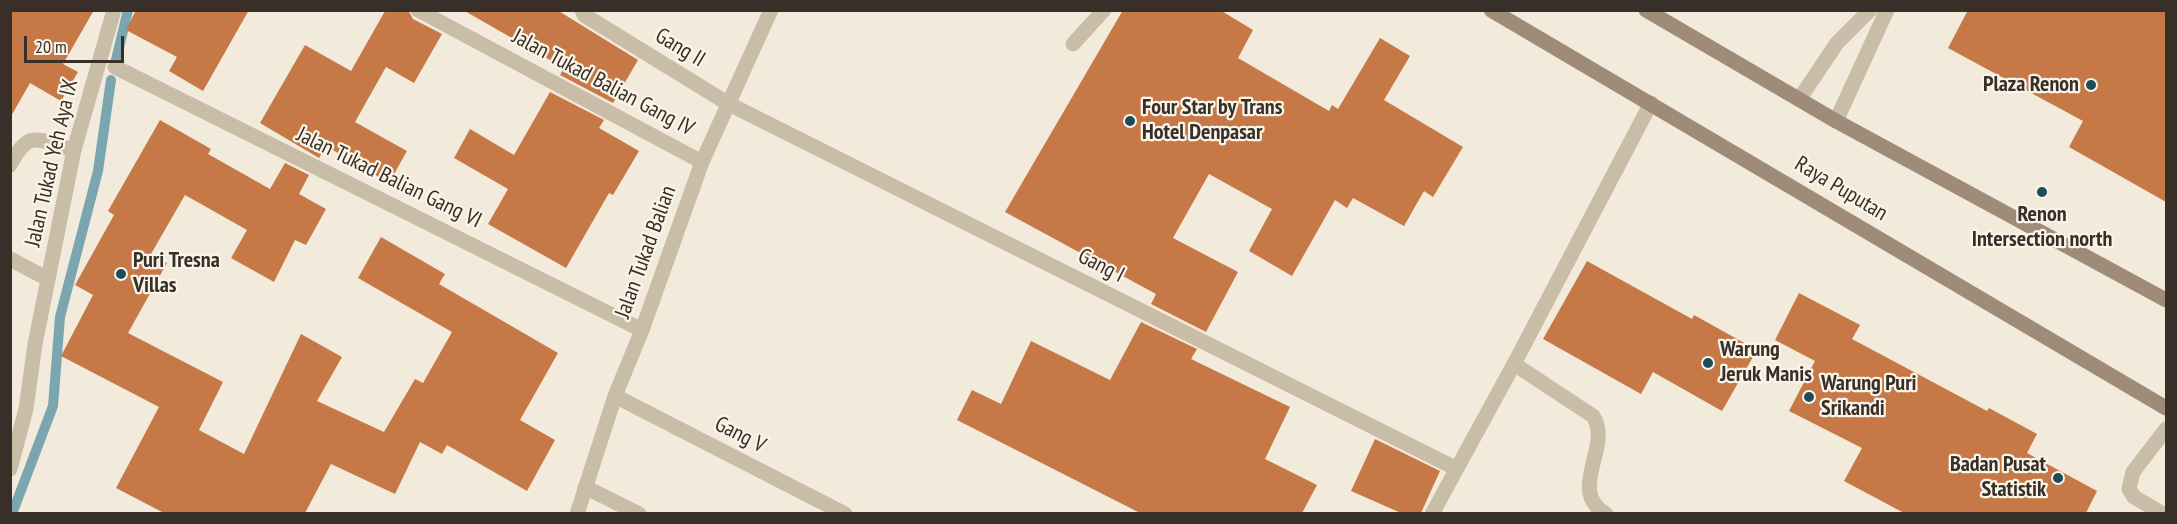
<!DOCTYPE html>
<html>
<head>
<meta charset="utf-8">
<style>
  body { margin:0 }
  #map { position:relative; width:2177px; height:524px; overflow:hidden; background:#f2ebdc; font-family:"PT Sans Narrow",sans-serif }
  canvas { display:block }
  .frame { position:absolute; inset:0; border:12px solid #372f28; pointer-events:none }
  .scale { position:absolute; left:24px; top:36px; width:100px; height:27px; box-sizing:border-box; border:3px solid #372f28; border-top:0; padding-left:8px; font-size:18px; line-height:21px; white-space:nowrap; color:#372f28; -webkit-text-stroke:4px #faf4e9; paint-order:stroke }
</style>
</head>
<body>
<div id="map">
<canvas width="2177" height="524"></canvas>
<div class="frame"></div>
<div class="scale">20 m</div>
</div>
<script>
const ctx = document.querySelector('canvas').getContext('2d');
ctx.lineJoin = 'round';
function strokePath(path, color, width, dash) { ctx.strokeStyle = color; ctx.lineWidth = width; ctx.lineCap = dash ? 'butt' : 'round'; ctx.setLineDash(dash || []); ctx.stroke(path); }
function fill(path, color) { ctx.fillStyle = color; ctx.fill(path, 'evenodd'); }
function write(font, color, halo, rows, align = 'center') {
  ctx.font = font + ' "PT Sans Narrow",sans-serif'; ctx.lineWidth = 4.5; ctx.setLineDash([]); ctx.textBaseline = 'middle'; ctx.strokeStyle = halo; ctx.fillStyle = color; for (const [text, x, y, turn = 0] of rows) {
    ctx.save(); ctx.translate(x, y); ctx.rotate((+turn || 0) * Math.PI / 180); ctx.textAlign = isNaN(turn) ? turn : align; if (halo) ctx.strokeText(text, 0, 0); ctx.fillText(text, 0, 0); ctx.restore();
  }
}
strokePath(new Path2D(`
  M116,60L128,10
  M12,514L53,406L60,317L98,171L111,80`), '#7ba5af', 10);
fill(new Path2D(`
  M10,10H94L63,64L78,72L61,101L30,83L10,118Z
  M136,10H249L203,91L169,71L177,57L126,30Z
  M408,10L413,19L442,34L414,83L386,67L355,122L407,151L389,183L326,146L319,158L260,123L305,45L351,71L385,11Z
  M463,10H557L638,60L613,103L560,75L564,68Z
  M1123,10H1220L1253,30L1238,58L1329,111L1332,105L1338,109L1380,38L1410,56L1384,100L1463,147L1433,197L1424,191L1404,226L1353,198L1347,208L1335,200L1292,276L1249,251L1272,209L1209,174L1173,238L1238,272L1206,332L1151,304L1156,294L1005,212Z
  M1968,10H2166V202L2069,147L2083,121L1948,48Z
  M550,92L604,120L599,128L639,151L613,195L609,193L566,268L488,224L508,189L454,158L470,129L514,155Z
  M160,120L211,149L208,154L270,189L285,163L309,175L299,194L326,209L306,245L295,240L274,282L231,258L247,230L185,195L151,254L167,263L128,333L223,382L199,430L244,454L301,334L342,357L317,401L384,432L415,379L423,383L452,332L358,278L381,237L445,274L439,284L558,353L520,420L555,440L527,491L447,445L442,454L420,442L395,494L331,464L305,513H164L116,488L159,407L61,356L93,295L75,285L114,215L108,211Z
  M1587,261L1692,319L1694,315L1757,350L1722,411L1653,372L1641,394L1543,339Z
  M1799,293L1860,325L1852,339L1987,411L1989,408L2037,434L2027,453L2097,491L2086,513H1904L1844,481L1862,448L1789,411L1815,361L1775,340Z
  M1141,322L1197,349L1191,359L1290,407L1265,459L1317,485L1302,513H1140L957,420L972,390L1001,404L1031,341L1110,380Z
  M1375,439L1440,471L1421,513H1401L1351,491Z`), '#c67946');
strokePath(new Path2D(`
  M1073,44L1104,10
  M1800,98L1837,43L1870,10
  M1836,121L1887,10
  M10,165C30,127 38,141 74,150
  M1514,364L1593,416C1613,447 1566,490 1606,514
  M2163,514L2134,497L2129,489L2133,472L2166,429`), '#cabda8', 15);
strokePath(new Path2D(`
  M418,10L702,162
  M582,10L584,15L727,103L1455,468
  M115,67L642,330
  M10,259L48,279
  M615,396L845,514
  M10,469L26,409L35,344L74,150L114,10
  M585,487L639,514
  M1432,514L1514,364L1651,103`), '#cabda8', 15);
strokePath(new Path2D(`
  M577,514L615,396L642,330L702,162L771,10`), '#cabda8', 15);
strokePath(new Path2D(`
  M1491,10L2166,408
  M1646,10L1836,121L2166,300`), '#9e8c79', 15);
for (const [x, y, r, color] of [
  [2091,85,6,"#1e4c59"],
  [1130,121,6,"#1e4c59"],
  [2042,192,6,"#1e4c59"],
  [121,274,6,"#1e4c59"],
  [1708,363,6,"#1e4c59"],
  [1809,397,6,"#1e4c59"],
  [2058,478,6,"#1e4c59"]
]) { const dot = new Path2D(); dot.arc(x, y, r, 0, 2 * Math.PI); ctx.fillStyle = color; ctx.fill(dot); strokePath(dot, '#faf4e9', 2); }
write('22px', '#372f28', '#faf4e9', [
  ["Gang II",680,48,31],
  ["Jalan Tukad Balian Gang IV",603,83,28],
  ["Jalan Tukad Yeh Aya IX",52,163,-77],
  ["Jalan Tukad Balian Gang VI",389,178,26],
  ["Raya Puputan",1841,189,31],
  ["Jalan Tukad Balian",646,252,-70],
  ["Gang I",1101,266,27],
  ["Gang V",740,435,27]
]);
write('bold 22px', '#372f28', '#faf4e9', [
  ["Plaza Renon",2079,85,"right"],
  ["Four Star by Trans",1142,108],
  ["Hotel Denpasar",1142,133],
  ["Renon",2042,215,"center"],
  ["Intersection north",2042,240,"center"],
  ["Puri Tresna",133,261],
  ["Villas",133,286],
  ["Warung",1720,350],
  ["Jeruk Manis",1720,375],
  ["Warung Puri",1821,384],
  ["Srikandi",1821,409],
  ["Badan Pusat",2046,465,"right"],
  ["Statistik",2046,490,"right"]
], 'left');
</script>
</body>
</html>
